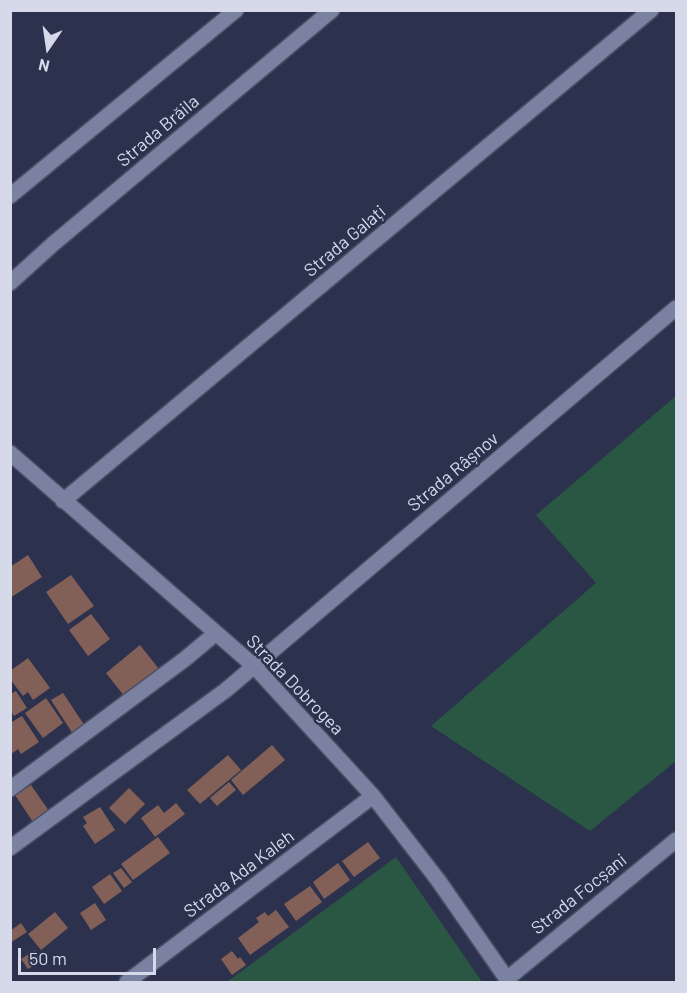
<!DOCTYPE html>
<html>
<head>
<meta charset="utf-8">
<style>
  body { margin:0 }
  #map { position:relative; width:687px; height:993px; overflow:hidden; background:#2c324d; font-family:Barlow,sans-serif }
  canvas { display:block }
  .frame { position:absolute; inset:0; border:12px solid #d5d9ea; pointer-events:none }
  .north { position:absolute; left:18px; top:18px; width:60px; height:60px; -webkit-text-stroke:4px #2c324d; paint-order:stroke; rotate:193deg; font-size:16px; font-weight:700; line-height:24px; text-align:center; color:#d5d9ea }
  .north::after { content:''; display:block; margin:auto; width:21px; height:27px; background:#d5d9ea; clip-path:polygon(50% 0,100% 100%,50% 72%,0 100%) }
  .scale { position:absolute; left:18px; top:948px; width:138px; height:27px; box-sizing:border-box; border:3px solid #d5d9ea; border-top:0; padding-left:8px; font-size:18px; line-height:21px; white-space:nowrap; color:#d5d9ea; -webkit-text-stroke:4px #2c324d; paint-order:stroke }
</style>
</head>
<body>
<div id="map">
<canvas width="687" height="993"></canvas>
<div class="frame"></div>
<div class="north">N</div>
<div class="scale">50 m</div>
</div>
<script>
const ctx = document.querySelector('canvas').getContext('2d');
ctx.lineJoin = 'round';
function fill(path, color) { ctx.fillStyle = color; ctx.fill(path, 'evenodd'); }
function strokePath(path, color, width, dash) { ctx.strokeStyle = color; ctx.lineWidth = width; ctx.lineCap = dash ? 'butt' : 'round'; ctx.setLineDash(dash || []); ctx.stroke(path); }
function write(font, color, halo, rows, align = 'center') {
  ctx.font = font + ' Barlow,sans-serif'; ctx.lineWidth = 5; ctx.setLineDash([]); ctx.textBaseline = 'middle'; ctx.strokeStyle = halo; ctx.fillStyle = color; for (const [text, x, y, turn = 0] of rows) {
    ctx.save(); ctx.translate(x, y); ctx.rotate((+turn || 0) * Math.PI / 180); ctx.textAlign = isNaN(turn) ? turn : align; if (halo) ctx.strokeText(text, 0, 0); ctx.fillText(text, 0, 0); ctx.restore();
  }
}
fill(new Path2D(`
  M676,396V761L590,831L431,726L596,583L536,515Z
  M396,857L482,982H227Z`), '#2a5743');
fill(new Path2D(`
  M28,555L42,577L10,598V567Z
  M71,575L94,606L68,624L46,592Z
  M91,614L110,639L88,656L69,630Z
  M140,645L159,669L125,697L106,673Z
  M28,658L50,688L33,700L28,692L23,696L10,679V671Z
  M16,691L27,708L14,716L10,710V694Z
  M63,693L85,726L73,734L51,700Z
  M46,698L63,723L43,738L25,713Z
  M22,716L39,742L21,754L18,749L13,753L10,749V723Z
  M272,745L285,760L243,795L231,780Z
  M228,755L241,770L200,804L187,790Z
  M229,782L236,790L217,806L210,798Z
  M31,785L49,811L33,822L15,795Z
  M129,788L145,804L125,824L109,808Z
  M176,803L185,814L155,837L141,818L158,805L164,813Z
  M100,807L115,830L95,844L83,826L87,823L83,817Z
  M158,837L170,853L133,880L121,864Z
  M368,842L380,858L354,877L342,861Z
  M338,863L350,880L324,899L313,882Z
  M121,868L132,882L124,888L113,873Z
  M110,874L122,891L104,904L92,887Z
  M310,886L322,902L296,921L284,904Z
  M95,903L106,920L91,930L80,913Z
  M276,910L289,927L250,955L238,938L259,922L256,918L265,912L268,916Z
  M55,912L68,928L41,950L28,934Z
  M21,923L27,932L10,943V931Z
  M35,950L42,960L28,969L21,959Z
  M232,951L238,959L240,957L246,965L232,975L221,959Z`), '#836057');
const minor = new Path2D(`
  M10,196L236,10
  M10,283L53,244L332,10
  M10,453L254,666L373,796L438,880L509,982
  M63,501L651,10
  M10,789L185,659L216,633
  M10,848L226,690L676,308
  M507,979L676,840
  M127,982L373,796`);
strokePath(minor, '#4b4f66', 18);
strokePath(minor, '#7a81a1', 15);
write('18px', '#d5d9ea', '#2c324d', [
  ["Strada Brăila",158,131,-40],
  ["Strada Galați",345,241,-40],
  ["Strada Râșnov",453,472,-40],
  ["Strada Dobrogea",295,685,46],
  ["Strada Ada Kaleh",239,874,-37],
  ["Strada Focșani",579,894,-39]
]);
</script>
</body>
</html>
